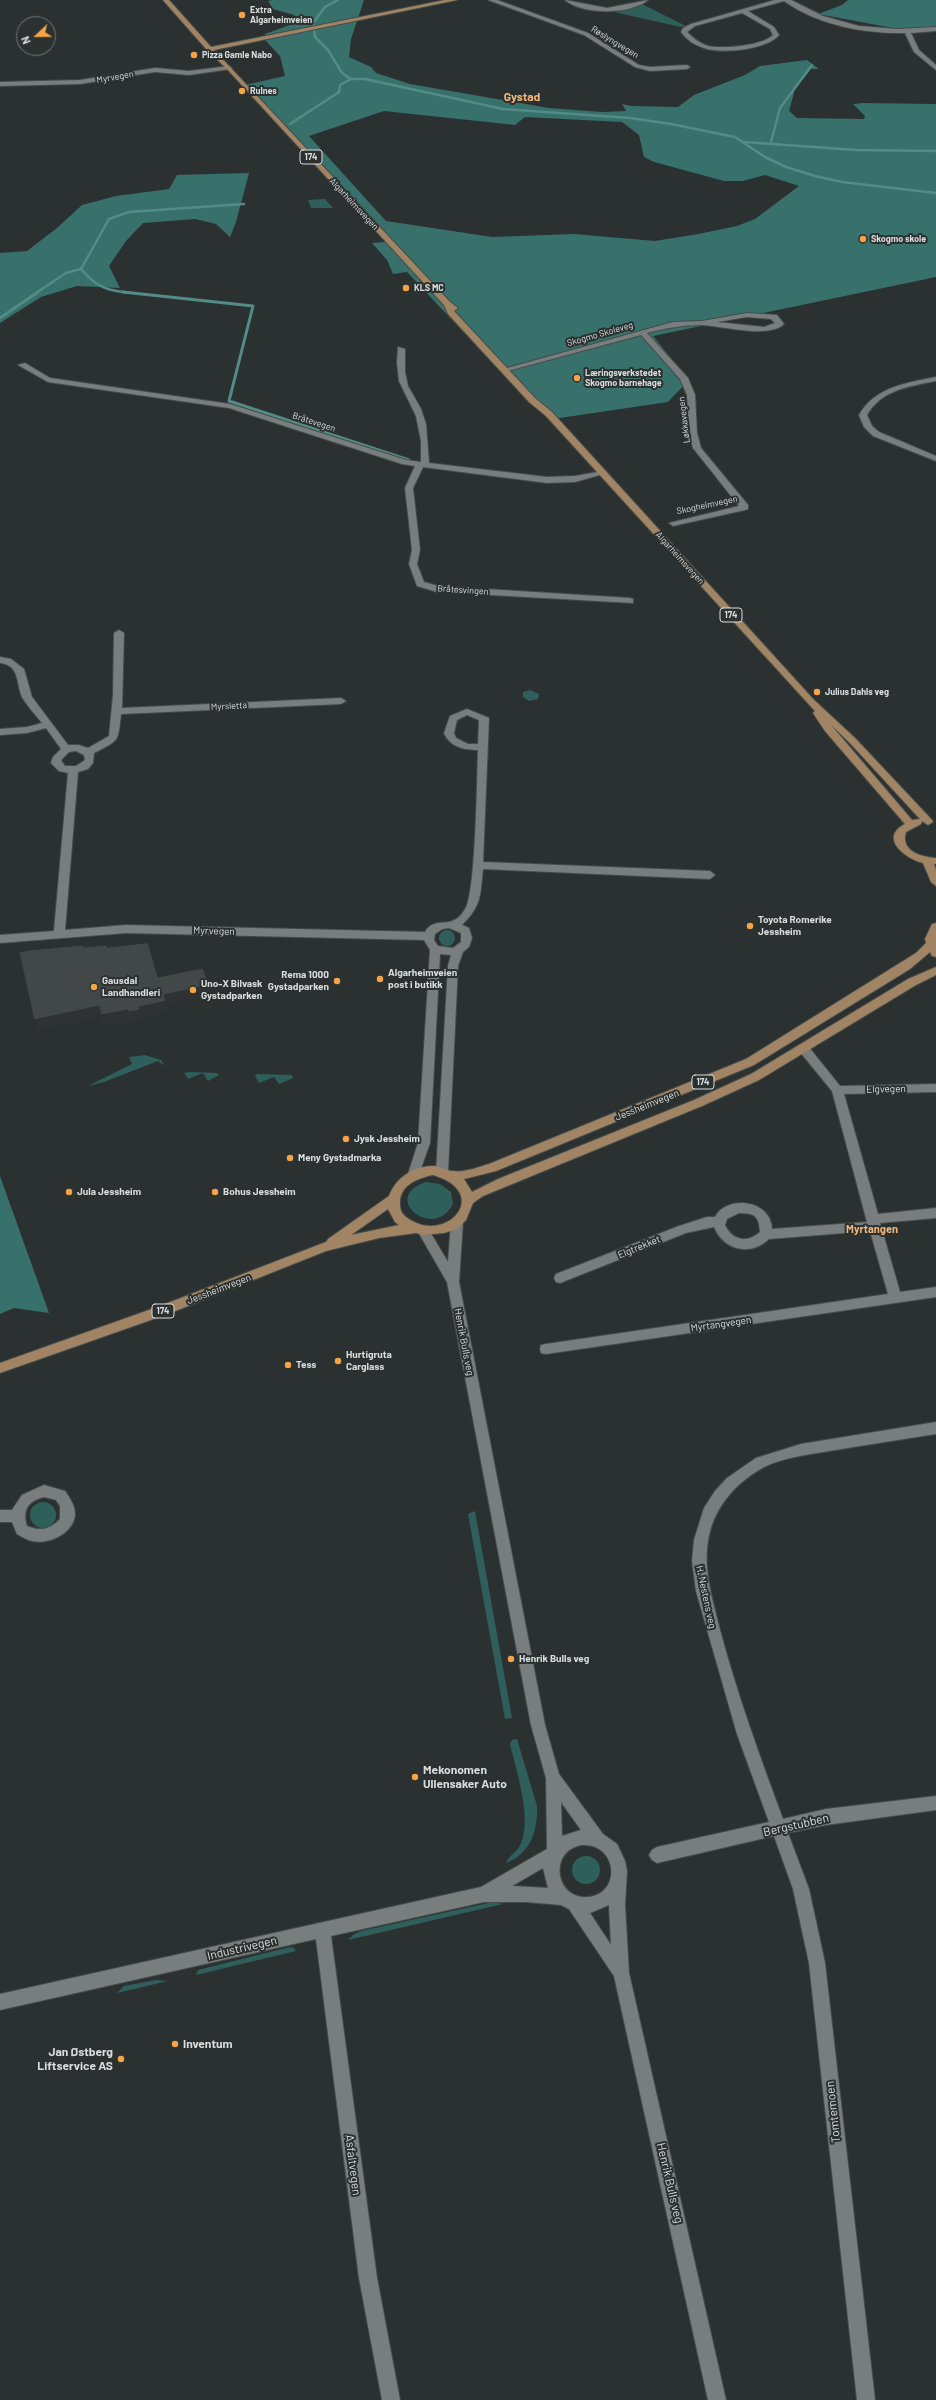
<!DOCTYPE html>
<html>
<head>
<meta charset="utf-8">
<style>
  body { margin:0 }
  #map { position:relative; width:936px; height:2400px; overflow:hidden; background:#2b3130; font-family:Barlow,sans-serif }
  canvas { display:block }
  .north { position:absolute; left:16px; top:16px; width:40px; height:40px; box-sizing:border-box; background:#2b3130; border:1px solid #717575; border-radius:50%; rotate:248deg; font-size:11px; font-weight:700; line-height:16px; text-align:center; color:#d9dcdc }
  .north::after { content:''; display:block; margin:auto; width:14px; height:18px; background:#f5a346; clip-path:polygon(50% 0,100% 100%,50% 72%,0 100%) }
</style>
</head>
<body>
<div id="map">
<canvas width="936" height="2400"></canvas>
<div class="north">N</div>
</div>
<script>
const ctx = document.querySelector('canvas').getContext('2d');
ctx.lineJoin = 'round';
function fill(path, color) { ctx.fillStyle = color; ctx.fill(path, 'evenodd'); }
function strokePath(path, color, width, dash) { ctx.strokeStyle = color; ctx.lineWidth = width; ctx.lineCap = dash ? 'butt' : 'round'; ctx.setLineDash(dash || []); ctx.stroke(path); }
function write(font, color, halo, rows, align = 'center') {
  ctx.font = font + ' Barlow,sans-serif'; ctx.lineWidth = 4; ctx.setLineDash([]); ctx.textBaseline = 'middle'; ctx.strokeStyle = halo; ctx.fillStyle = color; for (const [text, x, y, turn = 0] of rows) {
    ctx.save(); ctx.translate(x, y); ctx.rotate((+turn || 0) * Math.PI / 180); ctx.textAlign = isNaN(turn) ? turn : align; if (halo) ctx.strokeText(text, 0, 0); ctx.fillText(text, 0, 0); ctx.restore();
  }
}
fill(new Path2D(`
  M642,4L686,26L681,27L614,12Z
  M325,199L333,208H311L308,200Z
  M530,690L539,694L538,699L529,701L523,697V692Z
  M439 938a8 8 0 1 1 16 0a8 8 0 1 1-16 0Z
  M145,1055L161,1060L164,1066L158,1061L104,1082L88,1086L132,1064L129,1057Z
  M189,1072L217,1073L219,1075L208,1081L203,1073L188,1079L184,1073Z
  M257,1074L292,1075L293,1078L279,1084L274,1077L259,1083L255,1076Z
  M426,1182L440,1184L451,1192L453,1204C434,1242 379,1197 426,1182Z
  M30 1515a13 13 0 1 1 26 0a13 13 0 1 1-26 0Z
  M475,1511L512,1718L505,1719L468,1514Z
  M517,1739L537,1806C538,1831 530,1854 506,1863C510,1854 516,1853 519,1847C534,1823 516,1770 510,1744L512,1740Z
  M572 1870a14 14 0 1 1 28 0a14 14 0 1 1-28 0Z
  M493,1902L503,1904L348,1940L353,1935L361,1931Z
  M290,1947L294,1948L296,1951L196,1975L198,1970Z
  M156,1980L168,1981L117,1993L124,1986Z`), '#2e5f5b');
fill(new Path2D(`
  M272,0H364L351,39L349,57L371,67L376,73L410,84L549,108L602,112L626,111L622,104L631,106L678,107L694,95L745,75L760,66L807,60L819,69H811L795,89L789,111L797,118L864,119L865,116L853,104L863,103L936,104V277L653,336L689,380L668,402L553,419L497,368L407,272L393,274L387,260L372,243L387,242L245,85L285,76L280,56L264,39L265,34L298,22L294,15L273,9L268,1ZM384,111L515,125L525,117L622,122L639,135L644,157L654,162L724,181H743L765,175L799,186L755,219L737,226L698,234L655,241L574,234L492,237L386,221L309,136Z
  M848,0H936V27L898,29L818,14L842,5Z
  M249,173L236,222L230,237L216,224L195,219L143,223L126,241L109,266L120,288L77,286L41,297L0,323V253L27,251L57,228L82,205L116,196L169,189L177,175Z
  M0,1176L49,1313L14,1308L0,1314Z`), '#38706c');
strokePath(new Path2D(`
  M338,0L325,7L313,23L315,37L328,50L342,73L351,79
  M290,124L339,92L340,85L351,79H365L503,109L630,118L671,124L735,137L765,157L786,167L815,176L842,182L936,193
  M744,142L856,150L936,151
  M771,142L780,108L812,65
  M36,293L66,273L81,269
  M132,293C108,291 97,288 81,269L109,219L129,212L244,204`), '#538c87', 2.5);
strokePath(new Path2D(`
  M123,292L253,306L229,401L409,460
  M0,318L38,292`), '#538c87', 3);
const minor = new Path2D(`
  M488,0H497L588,33L639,65L650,67L687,65L690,67L687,69L650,71L635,67L584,35Z
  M565,0L607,8L648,0C630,15 583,15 565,0Z
  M775,0H791L823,16L859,26L898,29L936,27V31L911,33L919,50L936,65V70L914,52L905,33C864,34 818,25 784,1L748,11L774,27L779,35C767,50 721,54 704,48C694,45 687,40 681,32L683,28L691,24ZM742,13L770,29L773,35C762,46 723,49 708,46C699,43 693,38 687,32L695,26Z
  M229,66L232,68L231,69L189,75L155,72L80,84L0,86V82L80,80L155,68L189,71Z
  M747,313L777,315L784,324C769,339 723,326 702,325C683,325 666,328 647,333L688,378L695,395L697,433L701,448L748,505V509L745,510L673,526L669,523L739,506L693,448L689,433L687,395L680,379L641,335L504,372L500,370L673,322L702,321ZM747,317L771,319L775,323L764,327L717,322Z
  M398,347L405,349V372L408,386L421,409L426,424L429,463L547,477L575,476L603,471L607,473L575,482L547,483L423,467L413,488L420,550L417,564L424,582L438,586L630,598L633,599V603L437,592L417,586L409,564L412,550L405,488L415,466L402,464L229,408L48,382L18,365L25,363L50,378L230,404L406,460L421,462V441L416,416L399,381L397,363Z
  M936,377V381C910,386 881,390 867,415L872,426L879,432L936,456V461L873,436L864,427L859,415C875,387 906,383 936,377Z
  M119,630L124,633L122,708L341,698L346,701L341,704L121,714C118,743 119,740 94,753L93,763L88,769L78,772L65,930L126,925L425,932C432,919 446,925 454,920C458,919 463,913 465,909C476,895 477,776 478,750C464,750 450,747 444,733L450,716L467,709L489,718L483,862L710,871L715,875L710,879L483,869C480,896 482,905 462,925L469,928L472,938L469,947L463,952L458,966L448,1172L446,1175H438L436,1172L448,966L451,955L440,954L430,1143L418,1177H410L408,1174L418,1143L430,950L424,940L126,933L0,943V935L54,931L68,773L59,771L51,763L53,757L61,749L46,728L27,733L0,735V729L27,727L42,723C36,715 27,706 22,697C16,683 20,665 0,663V657L11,659L24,669L32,697L68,745H79L88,748L109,736L113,695L114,633ZM467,715L479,720L478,744H468L456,738L454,733L457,720ZM76,751L84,755L85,760L76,766H65L61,760L69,752ZM449,928L461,933V942L453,948L438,946L434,940L435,934L442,929Z
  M804,1045L808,1046L840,1086L936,1084V1092L844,1094L878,1214L936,1208V1218L880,1223L900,1292L936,1287V1297L546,1354L541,1353L540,1349L541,1345L546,1344L888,1294L870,1231L769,1239C750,1257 724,1250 714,1227L686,1233L560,1283L556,1282L554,1278L556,1274L679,1226L707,1217H715C726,1195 771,1199 772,1229L867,1222L832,1091L800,1052L798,1049L800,1046ZM739,1213C755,1213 759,1216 760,1232C747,1244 732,1240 725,1225L727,1219Z
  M457,1217L461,1219L463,1222L459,1282L545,1725L559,1774L603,1834L617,1844L625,1861L627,1871L625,1905L629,1973L726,2400H708L614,1976L569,1909L561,1905L526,1902H484L331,1936L377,2278L400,2400H382L359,2278L316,1939L0,2010V1994L481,1887L547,1849L546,1778L531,1725L447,1282L417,1230L419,1227H427L448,1262L451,1222L453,1219ZM561,1802L581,1830L562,1836ZM582,1845C618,1843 622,1894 588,1897C555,1900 548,1850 582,1845ZM543,1868L548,1888L512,1886ZM609,1905L611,1945L590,1913Z
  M936,1422V1434C902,1439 868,1445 835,1450C813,1454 784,1457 764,1467C735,1483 713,1508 708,1541C703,1571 713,1601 720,1630C737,1694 760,1757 783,1819L826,1809L936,1796V1810L826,1825L788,1833L809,1889L825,1963L875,2400H857L809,1963L793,1889L774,1836L657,1863L652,1860L649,1855L652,1850L657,1847L769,1822L737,1734L696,1591L692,1561L694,1540L704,1508L715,1491L727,1478L756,1458L801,1444Z
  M44,1485L65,1491C69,1497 75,1505 75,1514C74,1533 49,1545 32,1541C27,1540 22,1537 17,1534L12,1522H0V1510H12L22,1495ZM44,1497L56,1500L60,1506V1519C51,1529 40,1532 27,1526C22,1510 28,1501 44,1497Z`);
const major = new Path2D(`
  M163,0H169L211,47L445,0H457L214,50L450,302L458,308L454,311L535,398L552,412L814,700L855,738L932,820L933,822L928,825L922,821L921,824L906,832C900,851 921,857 936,858V864H934L936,870V886L931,882L923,863C906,859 878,838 905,824L825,731L813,713L815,711L546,416L529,402L448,314L444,305L227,69L207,50ZM831,725L849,742L920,819L912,820Z
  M936,923V957L932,956L930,952L910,969L754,1065L496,1171L464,1179L472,1192L498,1179L694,1100L751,1074L908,979L936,967V975L916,985L759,1080L702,1106L483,1196L473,1203L466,1220L457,1229L444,1233L423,1235L416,1233L379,1238L326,1251L168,1314L0,1373V1363L160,1306L326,1242L328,1239L389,1196C396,1178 412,1167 432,1166C439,1165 446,1171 453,1171C465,1173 478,1167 489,1164L746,1059L916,953L926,943L925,939L932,924ZM433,1175C494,1193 445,1247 406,1217C401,1213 400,1209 400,1204C399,1185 418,1178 433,1175ZM388,1209L395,1222L399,1225L351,1235Z`);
strokePath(minor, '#464c4b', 2);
strokePath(major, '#464c4b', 2);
fill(minor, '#777e7d');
fill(major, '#a08463');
fill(new Path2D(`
  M84,947H107L158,977L210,995L166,1005L167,1011L142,1017V1020L131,1022L130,1020L103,1025L101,1016L37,1030Z`), '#393e3e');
fill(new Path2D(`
  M209,985L210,995L166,1005L167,1011L142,1017V1020L131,1022L129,1012L164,995Z
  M99,1006L101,1016L37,1030L34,1020Z
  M128,1010L130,1020L103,1025L101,1015Z`), '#2e3232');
const building = new Path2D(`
  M148,943L158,977L203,968L209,985L164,995L166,1001L139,1007L140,1010L129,1012L128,1010L101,1015L99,1006L34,1020L19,952L30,950L83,945L84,947L107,945V947Z`);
fill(building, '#424848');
strokePath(building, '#2e3232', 1);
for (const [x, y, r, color] of [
  [242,15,4,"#f5a346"],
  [194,55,4,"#f5a346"],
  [242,91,4,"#f5a346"],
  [863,239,4,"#f5a346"],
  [406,288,4,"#f5a346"],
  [577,378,4,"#f5a346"],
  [817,692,4,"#f5a346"],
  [750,926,4,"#f5a346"],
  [380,979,4,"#f5a346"],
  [337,981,4,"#f5a346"],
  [94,987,4,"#f5a346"],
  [193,990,4,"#f5a346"],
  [346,1139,4,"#f5a346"],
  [290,1158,4,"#f5a346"],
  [69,1192,4,"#f5a346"],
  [215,1192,4,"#f5a346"],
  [338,1361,4,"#f5a346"],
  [288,1365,4,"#f5a346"],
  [511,1659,4,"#f5a346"],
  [415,1777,4,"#f5a346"],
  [175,2044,4,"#f5a346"],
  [121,2059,4,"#f5a346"]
]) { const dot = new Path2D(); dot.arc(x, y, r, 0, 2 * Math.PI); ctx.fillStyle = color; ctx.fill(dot); strokePath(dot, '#2b3130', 1.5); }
write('bold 9px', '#d9dcdc', '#2b3130', [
  ["Extra",250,10],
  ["Algarheimveien",250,20],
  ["Pizza Gamle Nabo",202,55],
  ["Rulnes",250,91],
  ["Skogmo skole",871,239],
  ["KLS MC",414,288],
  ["Læringsverkstedet",585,373],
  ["Skogmo barnehage",585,383],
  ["Julius Dahls veg",825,692]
], 'left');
write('9px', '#d9dcdc', '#2b3130', [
  ["Røslyngvegen",615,42,31],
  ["Myrvegen",115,77,-10],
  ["Algarheimsvegen",354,204,47],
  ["Skogmo Skoleveg",600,334,-16],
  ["Løkkavegen",684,420,-97],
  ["Bråtevegen",314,422,18],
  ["Skogheimvegen",707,505,-12],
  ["Algarheimsvegen",680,558,48],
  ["Bråtesvingen",463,590,4],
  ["Myrsletta",229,706,-3]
]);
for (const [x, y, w] of [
  [311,157,22],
  [731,615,22],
  [703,1082,22],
  [163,1311,22]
]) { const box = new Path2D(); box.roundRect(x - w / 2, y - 7, w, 14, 3); ctx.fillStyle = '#2b3130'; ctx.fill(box); strokePath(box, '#d9dcdc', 1); }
write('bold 9px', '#d9dcdc', null, [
  ["174",311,157],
  ["174",731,615],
  ["174",703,1082],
  ["174",163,1311]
]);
write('bold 10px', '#d9dcdc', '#2b3130', [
  ["Toyota Romerike",758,920],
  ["Jessheim",758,932],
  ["Algarheimveien",388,973],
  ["post i butikk",388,985],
  ["Rema 1000",329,975,"right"],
  ["Gystadparken",329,987,"right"],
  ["Gausdal",102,981],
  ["Landhandleri",102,993],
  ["Uno-X Bilvask",201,984],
  ["Gystadparken",201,996],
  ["Jysk Jessheim",354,1139],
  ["Meny Gystadmarka",298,1158],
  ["Jula Jessheim",77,1192],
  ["Bohus Jessheim",223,1192],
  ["Hurtigruta",346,1355],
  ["Carglass",346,1367],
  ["Tess",296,1365],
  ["Henrik Bulls veg",519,1659]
], 'left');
write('10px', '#d9dcdc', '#2b3130', [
  ["Myrvegen",214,931,2],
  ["Elgvegen",886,1089,-1],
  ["Jessheimvegen",647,1105,-22],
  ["Elgtrekket",639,1247,-22],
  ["Jessheimvegen",219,1289,-21],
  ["Myrtangvegen",721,1324,-8],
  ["Henrik Bulls veg",464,1342,79],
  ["H. Nestens veg",706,1597,78]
]);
write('bold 11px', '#f0b67c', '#2b3130', [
  ["Myrtangen",872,1229]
]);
write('bold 12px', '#f0b67c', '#2b3130', [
  ["Gystad",522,97]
]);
write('bold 12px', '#d9dcdc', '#2b3130', [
  ["Mekonomen",423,1770],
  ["Ullensaker Auto",423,1784],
  ["Inventum",183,2044],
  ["Jan Østberg",113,2052,"right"],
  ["Liftservice AS",113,2066,"right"]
], 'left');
write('12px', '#d9dcdc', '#2b3130', [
  ["Bergstubben",796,1825,-13],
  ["Industrivegen",242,1948,-13],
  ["Tomtemoen",833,2112,-96],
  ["Asfaltvegen",353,2165,83],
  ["Henrik Bulls veg",670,2183,77]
]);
</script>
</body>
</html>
